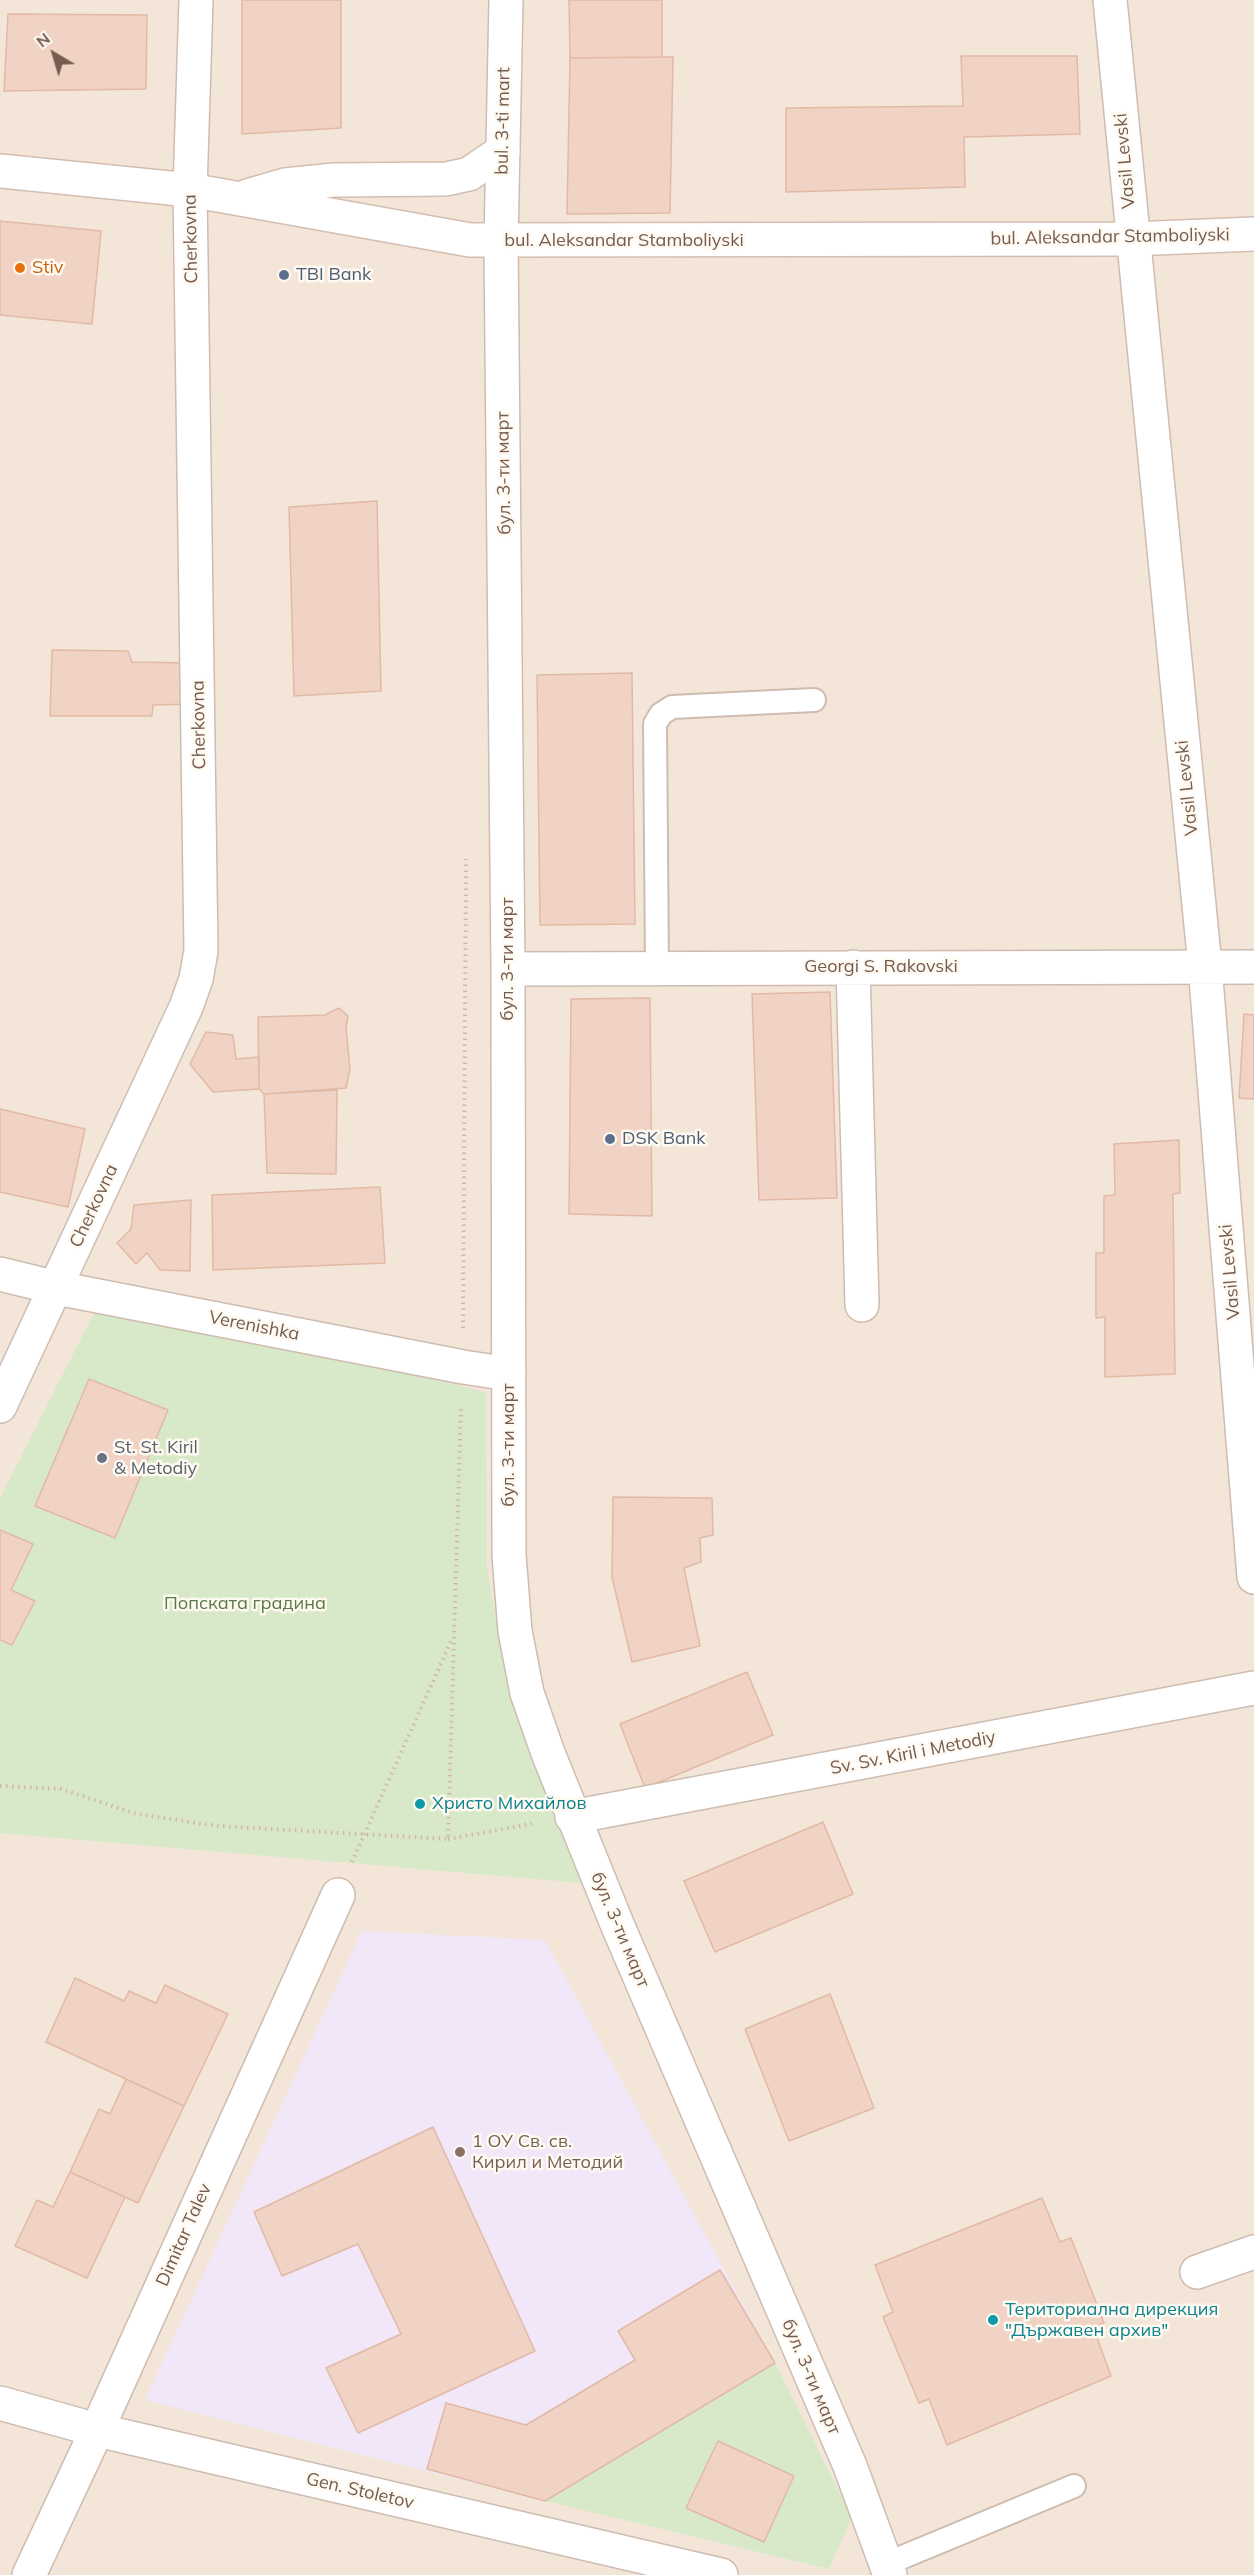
<!DOCTYPE html>
<html>
<head>
<meta charset="utf-8">
<style>
  body { margin:0 }
  #map { position:relative; width:1254px; height:2575px; overflow:hidden; background:#fcf4eb; font-family:Mulish,sans-serif }
  canvas { display:block }
  .north { position:absolute; left:24px; top:24px; width:60px; height:60px; -webkit-text-stroke:4px #fef9f1; paint-order:stroke; rotate:322deg; font-size:16px; font-weight:700; line-height:24px; text-align:center; color:#765b4f }
  .north::after { content:''; display:block; margin:auto; width:21px; height:27px; background:#765b4f; clip-path:polygon(50% 0,100% 100%,50% 72%,0 100%) }
</style>
</head>
<body>
<div id="map">
<canvas width="1254" height="2575"></canvas>
<div class="north">N</div>
</div>
<script>
const ctx = document.querySelector('canvas').getContext('2d');
ctx.lineJoin = 'round';
function fill(path, color) { ctx.fillStyle = color; ctx.fill(path, 'evenodd'); }
function strokePath(path, color, width, dash) { ctx.strokeStyle = color; ctx.lineWidth = width; ctx.lineCap = dash ? 'butt' : 'round'; ctx.setLineDash(dash || []); ctx.stroke(path); }
function write(font, color, halo, rows, align = 'center') {
  ctx.font = font + ' Mulish,sans-serif'; ctx.lineWidth = 5; ctx.setLineDash([]); ctx.textBaseline = 'middle'; ctx.strokeStyle = halo; ctx.fillStyle = color; for (const [text, x, y, turn = 0] of rows) {
    ctx.save(); ctx.translate(x, y); ctx.rotate((+turn || 0) * Math.PI / 180); ctx.textAlign = isNaN(turn) ? turn : align; if (halo) ctx.strokeText(text, 0, 0); ctx.fillText(text, 0, 0); ctx.restore();
  }
}
fill(new Path2D(`
  M0,0H1254V2575H0Z`), '#f3e6d9');
fill(new Path2D(`
  M362,1931L545,1940L775,2363L545,2501L145,2400Z`), '#f1e7f9');
fill(new Path2D(`
  M100,1301L486,1392L487,1568L509,1694L530,1756L556,1813L582,1883L0,1833V1498Z
  M775,2363L852,2517L829,2569L545,2501Z`), '#d8e9c9');
const building = new Path2D(`
  M242,0H341V128L242,134Z
  M569,0H662V57L570,58Z
  M8,14L147,15L146,89L4,91Z
  M961,56H1077L1080,134L964,137L965,187L786,192V108L963,106Z
  M662,57H673L670,213L567,214L570,58Z
  M0,221L101,231L92,324L0,315Z
  M377,501L381,691L294,696L289,507Z
  M52,650L128,651L132,662L193,663L194,704L153,705L152,716H50Z
  M632,673L635,924L540,925L537,675Z
  M830,992L837,1198L759,1200L752,994Z
  M650,998L652,1216L569,1214L571,999Z
  M339,1008L348,1016L346,1028L350,1069L346,1088L264,1094L259,1089L258,1017L325,1015Z
  M1244,1014L1254,1015V1099L1239,1098Z
  M206,1032L233,1035L236,1059L259,1057V1089L213,1092L190,1064Z
  M337,1090L336,1174L267,1173L264,1094Z
  M0,1109L85,1129L68,1207L0,1192Z
  M1179,1140L1180,1193L1173,1194L1175,1374L1105,1377V1317L1096,1318V1253H1104V1196L1115,1195L1114,1144Z
  M380,1187L385,1263L213,1270L212,1195Z
  M191,1200L190,1271L160,1270L147,1253L136,1264L117,1243L131,1229L134,1205Z
  M89,1379L168,1410L115,1538L35,1506Z
  M613,1497L712,1498L713,1535L700,1538L701,1562L684,1568L700,1646L632,1662L612,1577Z
  M0,1530L33,1544L11,1590L35,1601L12,1645L0,1640Z
  M747,1672L773,1735L645,1788L620,1724Z
  M823,1822L853,1894L715,1952L684,1881Z
  M75,1978L124,2001L129,1991L156,2003L165,1985L228,2014L184,2106L46,2042Z
  M830,1994L874,2108L789,2141L745,2029Z
  M126,2079L184,2106L138,2203L70,2172L99,2109L110,2114Z
  M433,2127L535,2351L358,2433L326,2368L401,2334L358,2244L282,2276L254,2212Z
  M70,2172L125,2197L87,2278L15,2246L37,2200L53,2207Z
  M1042,2198L1060,2242L1071,2238L1104,2323L1093,2327L1111,2376L947,2445L929,2399L919,2403L883,2317L893,2312L875,2265Z
  M720,2270L775,2363L545,2501L427,2469L446,2403L526,2425L635,2360L618,2331Z
  M718,2441L794,2476L764,2542L686,2508Z`);
fill(building, '#f0d3c4');
strokePath(building, '#e2b9a5', 1.5);
const service = new Path2D(`
  M657,968L655,724L661,714L672,707L814,700
  M886,2564L1074,2486`);
const minor = new Path2D(`
  M506,0L501,242L508,969L509,1555L515,1631L527,1693L548,1753L617,1924L850,2466L890,2575
  M1110,0L1205,966L1254,1577
  M853,967L862,1305
  M508,969L1254,967
  M0,1274L57,1288L463,1367L509,1374
  M0,1406L186,1007L196,979L201,951L190,190L196,0
  M572,1817L1254,1688
  M1197,2272L1254,2252
  M0,2403L97,2430L721,2575
  M29,2575L97,2430L338,1895`);
const secondary = new Path2D(`
  M0,171L190,190L470,240L1132,239L1254,234
  M247,196L285,185L334,180L446,179L469,174L503,151`);
strokePath(service, '#cebcb1', 26);
strokePath(minor, '#cebcb1', 36);
strokePath(secondary, '#d3beb1', 36);
strokePath(new Path2D(`
  M463,1328L466,859
  M0,1786L61,1789L137,1814L218,1826L448,1839L461,1405
  M448,1839L536,1823
  M352,1862L452,1639`), '#d5b6a6', 4, [1.5, 4.5]);
strokePath(service, '#fff', 22);
strokePath(minor, '#fff', 33);
strokePath(secondary, '#fff', 33);
for (const [x, y, r, color] of [
  [20,268,6,"#e8710a"],
  [284,275,6,"#5c6f8a"],
  [610,1139,6,"#5c6f8a"],
  [102,1458,6,"#6b7280"],
  [420,1804,6,"#0f9aa8"],
  [460,2152,6,"#8d6e63"],
  [993,2320,6,"#0f9aa8"]
]) { const dot = new Path2D(); dot.arc(x, y, r, 0, 2 * Math.PI); ctx.fillStyle = color; ctx.fill(dot); strokePath(dot, '#fef9f1', 2); }
write('18px', '#765b4f', '#fef9f1', [
  ["bul. 3-ti mart",503,121,-89],
  ["Vasil Levski",1125,161,-95],
  ["bul. Aleksandar Stamboliyski",1110,237,-1],
  ["Cherkovna",191,239,-91],
  ["bul. Aleksandar Stamboliyski",624,241],
  ["бул. 3-ти март",504,473,-91],
  ["Cherkovna",199,725,-91],
  ["Vasil Levski",1187,788,-96],
  ["бул. 3-ти март",508,959,-90],
  ["Georgi S. Rakovski",881,967],
  ["Cherkovna",94,1206,-65],
  ["Vasil Levski",1230,1272,-95],
  ["Verenishka",254,1326,11],
  ["бул. 3-ти март",509,1445,-90],
  ["Sv. Sv. Kiril i Metodiy",913,1753,-11],
  ["бул. 3-ти март",620,1930,67],
  ["Dimitar Talev",184,2235,-66],
  ["бул. 3-ти март",811,2377,67],
  ["Gen. Stoletov",360,2491,13]
]);
write('18px', '#c56008', '#fef9f1', [
  ["Stiv",32,268]
], 'left');
write('18px', '#4e5e75', '#fef9f1', [
  ["TBI Bank",296,275],
  ["DSK Bank",622,1139]
], 'left');
write('18px', '#5b616d', '#fef9f1', [
  ["St. St. Kiril",114,1448],
  ["& Metodiy",114,1469]
], 'left');
write('18px', '#597b47', '#fef9f1', [
  ["Попската градина",245,1604]
]);
write('18px', '#0d838f', '#fef9f1', [
  ["Христо Михайлов",432,1804],
  ["Териториална дирекция",1005,2310],
  ["\"Държавен архив\"",1005,2331]
], 'left');
write('18px', '#785e54', '#fef9f1', [
  ["1 ОУ Св. св.",472,2142],
  ["Кирил и Методий",472,2163]
], 'left');
</script>
</body>
</html>
